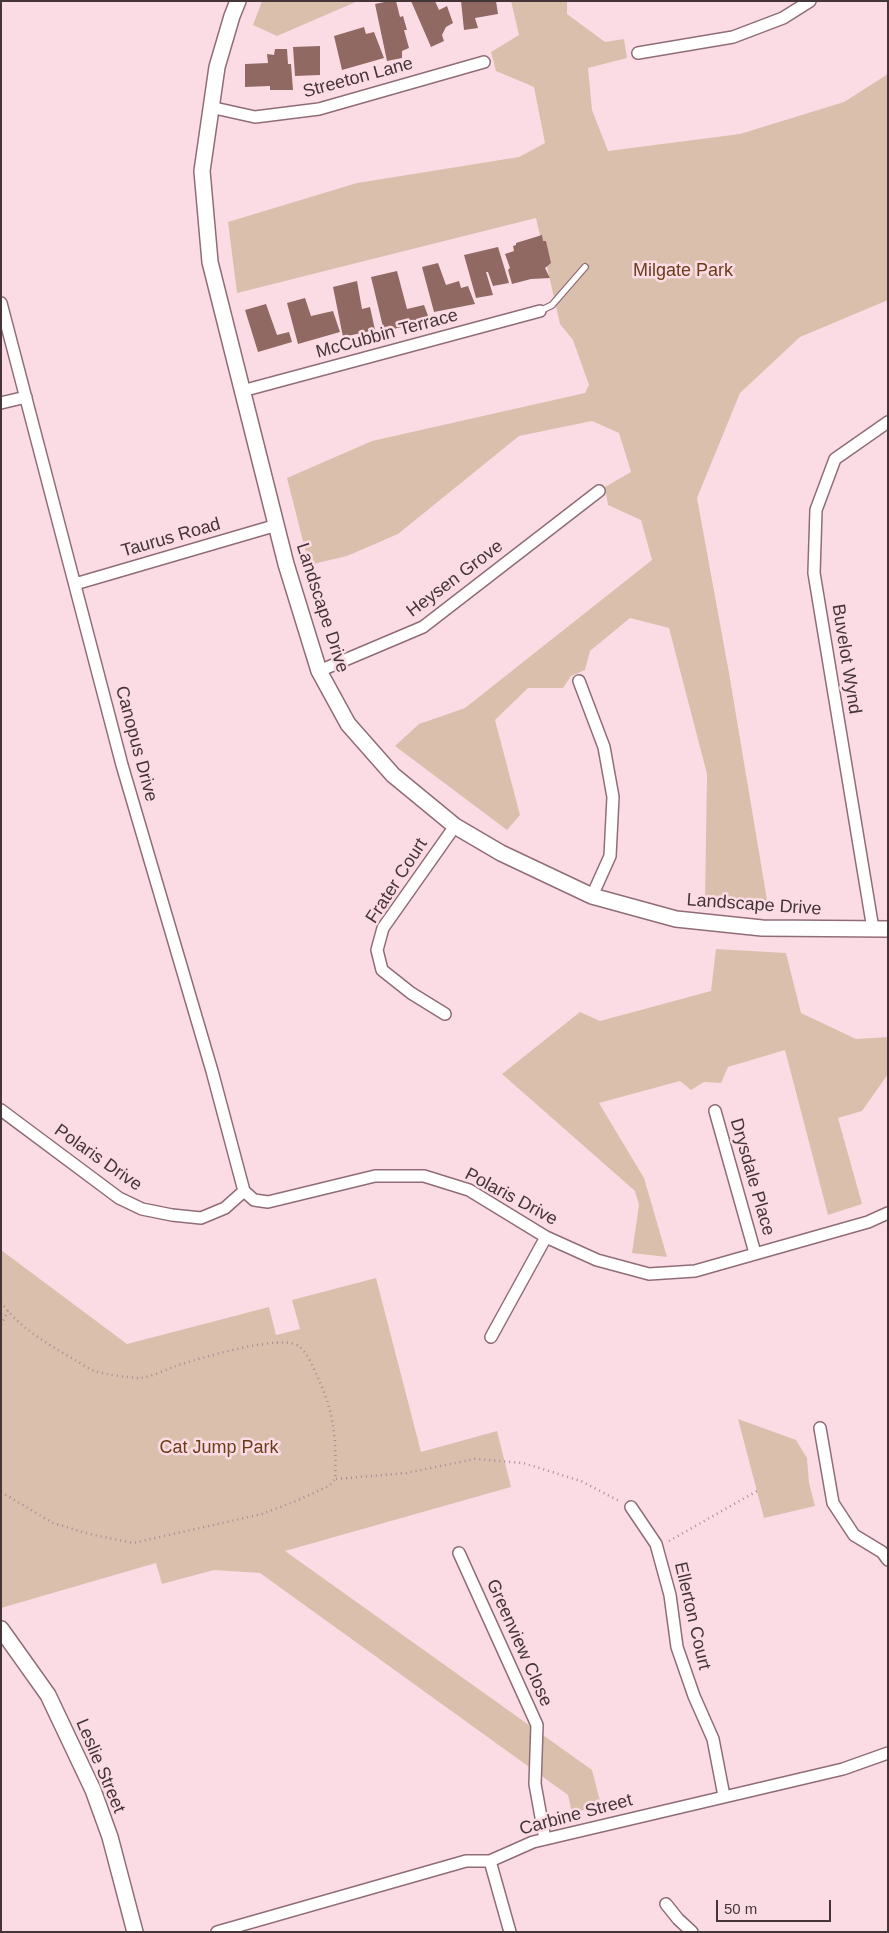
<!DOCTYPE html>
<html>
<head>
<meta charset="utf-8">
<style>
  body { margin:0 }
  #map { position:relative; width:889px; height:1933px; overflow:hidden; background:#fcdce4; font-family:Arial,sans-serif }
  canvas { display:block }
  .frame { position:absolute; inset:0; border:2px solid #443538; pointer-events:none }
  .scale { position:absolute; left:716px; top:1900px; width:115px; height:22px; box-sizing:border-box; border:2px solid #443538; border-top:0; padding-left:6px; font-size:15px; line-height:18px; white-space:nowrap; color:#443538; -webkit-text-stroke:4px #fcdce4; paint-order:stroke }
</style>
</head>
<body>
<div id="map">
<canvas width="889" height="1933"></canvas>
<div class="frame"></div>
<div class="scale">50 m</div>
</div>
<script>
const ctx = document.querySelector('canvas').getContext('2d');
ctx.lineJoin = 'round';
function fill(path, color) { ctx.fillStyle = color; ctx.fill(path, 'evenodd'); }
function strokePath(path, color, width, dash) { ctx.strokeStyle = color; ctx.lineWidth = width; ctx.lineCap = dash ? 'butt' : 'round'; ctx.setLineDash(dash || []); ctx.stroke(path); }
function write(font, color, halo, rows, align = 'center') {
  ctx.font = font + ' Arial,sans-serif'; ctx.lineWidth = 5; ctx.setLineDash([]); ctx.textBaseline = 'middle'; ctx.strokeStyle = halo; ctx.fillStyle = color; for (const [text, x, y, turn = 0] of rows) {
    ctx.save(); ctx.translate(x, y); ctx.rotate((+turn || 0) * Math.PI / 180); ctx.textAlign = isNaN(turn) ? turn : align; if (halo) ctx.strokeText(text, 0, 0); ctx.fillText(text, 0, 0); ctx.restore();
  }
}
fill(new Path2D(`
  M262,1H358L277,36L253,25Z
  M511,1H567V14L605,42L624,39L627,58L588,68L592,110L608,151L740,134L844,102L888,74V300L800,337L740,393L697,498L729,673L768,906L705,901L707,774L669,628L630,618L590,651L585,670L571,676L563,688H528L495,720L520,815L507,830L395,746L419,724L465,708L652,560L641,520L608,505L605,487L631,472L619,433L592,421L519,436L398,534L347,556L309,565L287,478L372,441L585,393L589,385L573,340L560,324L536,218L237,293L228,222L357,183L519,157L545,143L534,87L496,71L491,52L519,35Z
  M716,949L786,953L801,1013L856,1039L888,1037V1074L862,1111L838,1118L862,1204L828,1215L785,1050L728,1067L721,1083L704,1082L691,1090L680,1081L599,1103L644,1178L667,1257L632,1253L639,1205L635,1191L502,1074L580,1012L600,1021L711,991Z
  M1,1250L127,1344L269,1307L276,1335L300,1329L292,1300L376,1278L421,1452L497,1431L511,1487L285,1551L592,1770L601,1805L572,1813L568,1795L260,1573L214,1570L162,1584L156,1563L1,1608Z
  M738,1419L796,1440L807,1458L809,1483L815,1506L764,1518Z`), '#dbbfad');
fill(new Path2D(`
  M389,1H396L400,17L403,16L407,30H404L409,48L402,51V58L387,61L375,4Z
  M411,1H435L439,10L447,6L453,23L446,27L442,35L444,41L431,47Z
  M461,1H496L498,14L475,18L478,28L464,30Z
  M364,27L366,34L374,32L384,58L342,70L334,36Z
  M320,46V75L295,76L293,47Z
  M275,49H287L288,64H291L293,90H270V86L245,87V64L268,63L267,54L274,55Z
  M542,235L543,241H546L551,263L545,268L550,278L531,279L512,284L508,270L510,268L505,254L514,251L513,246L516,245V243Z
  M498,247L509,283L493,286L488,272H486L493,295L476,298L464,255Z
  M438,263L446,285L459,281L461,288L468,286L475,304L434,312L422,267Z
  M397,271L407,309L424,305L430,321L384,331L371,277Z
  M357,281L362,309L370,307L375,330L343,337L333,287Z
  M305,298L311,316L333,311L340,332L298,344L287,303Z
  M266,304L277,335L289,332L292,342L258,352L245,310Z`), '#906963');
const service = new Path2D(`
  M540,311L552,305L585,267`);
const minor = new Path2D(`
  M638,53L733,37L783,18L810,1
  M210,107L255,117L319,109L484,62
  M1,303L122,765L212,1071L244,1191
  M242,391L540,311
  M1,403L26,397
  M75,584L277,525
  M319,671L423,627L599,491
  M579,681L604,747L613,797L610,856L592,896
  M873,929L814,573L816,510L835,459L888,422
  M445,1014L411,993L382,970L377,950L383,928L455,826
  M1,1110L119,1198L142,1209L172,1215L201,1218L225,1208L244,1191L254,1200L268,1202L375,1176H424L469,1190L546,1237L597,1260L649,1274L695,1271L868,1222L888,1213
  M715,1111L755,1253
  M491,1337L546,1237
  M820,1428L833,1503L854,1535L882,1552L888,1560
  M631,1507L656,1544L670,1595L677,1647L694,1696L713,1739L724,1796
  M459,1553L537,1725L535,1784L545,1839
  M490,1861L510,1932
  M666,1904L678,1919L692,1932
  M217,1932L466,1861H490L533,1842L843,1769L888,1753`);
const tertiary = new Path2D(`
  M238,1L232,16L217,67L202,171L210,262L286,564L319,671L348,724L393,775L455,826L501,853L592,896L676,919L762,928L888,929
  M1,1629L48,1695L93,1790L110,1837L135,1932`);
strokePath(service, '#906d76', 8);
strokePath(minor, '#906d76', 14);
strokePath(tertiary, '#906d76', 18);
strokePath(new Path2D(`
  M1,1302C19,1328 48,1344 75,1360C81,1363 88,1369 95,1371C102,1374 131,1378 140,1378C151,1377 165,1370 176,1366C197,1359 284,1332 300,1347C308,1354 313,1367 317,1376C334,1411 337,1441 335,1479L329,1486L296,1501L262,1514L133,1543L89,1534L53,1523L1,1492
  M1,1325L8,1311
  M336,1479L406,1473L475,1459L523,1463L581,1481L621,1502
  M669,1541L757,1491`), '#a58d93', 2.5, [1, 4]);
strokePath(service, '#fff', 5.5);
strokePath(minor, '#fff', 11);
strokePath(tertiary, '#fff', 15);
write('18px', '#443538', '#fcdce4', [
  ["Streeton Lane",358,78,-15],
  ["McCubbin Terrace",387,334,-15],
  ["Taurus Road",171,538,-16],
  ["Heysen Grove",455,579,-37],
  ["Landscape Drive",322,608,72],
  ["Buvelot Wynd",846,659,81],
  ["Canopus Drive",136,744,75],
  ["Frater Court",397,881,-57],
  ["Landscape Drive",754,905,4],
  ["Polaris Drive",98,1158,35],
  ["Drysdale Place",752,1177,74],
  ["Polaris Drive",511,1197,28],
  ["Ellerton Court",692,1616,77],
  ["Greenview Close",519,1643,66],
  ["Leslie Street",100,1766,67],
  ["Carbine Street",576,1815,-15]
]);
write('18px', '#6b3c18', '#fcdce4', [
  ["Milgate Park",683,271],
  ["Cat Jump Park",219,1448]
]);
</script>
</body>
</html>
